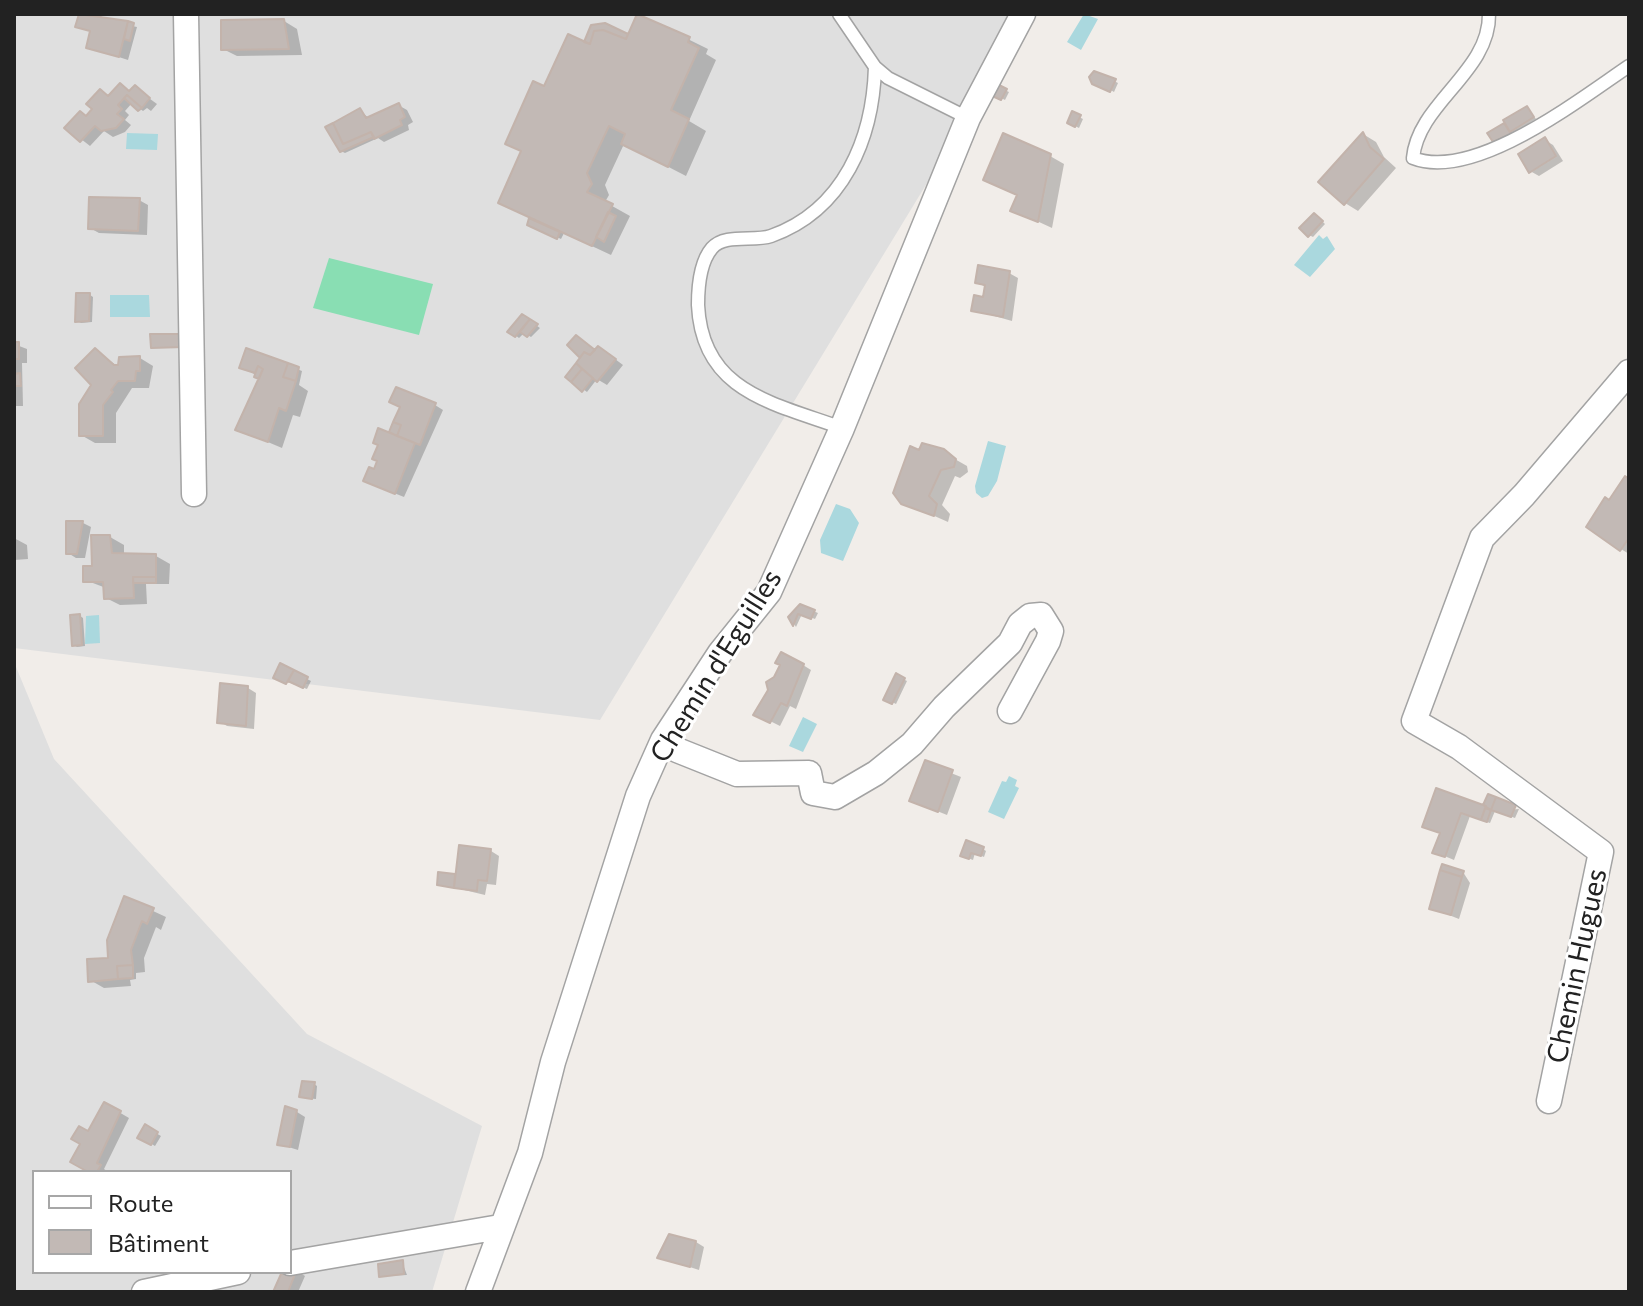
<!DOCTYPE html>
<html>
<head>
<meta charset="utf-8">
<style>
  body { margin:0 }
  #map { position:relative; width:1643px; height:1306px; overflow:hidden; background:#f1ede9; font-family:Commissioner,sans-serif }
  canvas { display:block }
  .frame { position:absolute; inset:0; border:16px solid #222; pointer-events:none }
  .legend { position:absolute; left:32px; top:1170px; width:260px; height:104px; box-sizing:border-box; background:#fff; border:2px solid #a7a7a7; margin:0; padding:10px 14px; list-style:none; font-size:24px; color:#222 }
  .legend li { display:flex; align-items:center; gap:16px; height:40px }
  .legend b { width:40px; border:2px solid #a7a7a7 }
</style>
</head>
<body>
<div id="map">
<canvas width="1643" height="1306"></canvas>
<div class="frame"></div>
<ul class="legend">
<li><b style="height:10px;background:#fff"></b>Route</li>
<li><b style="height:22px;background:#c2b9b5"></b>Bâtiment</li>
</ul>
</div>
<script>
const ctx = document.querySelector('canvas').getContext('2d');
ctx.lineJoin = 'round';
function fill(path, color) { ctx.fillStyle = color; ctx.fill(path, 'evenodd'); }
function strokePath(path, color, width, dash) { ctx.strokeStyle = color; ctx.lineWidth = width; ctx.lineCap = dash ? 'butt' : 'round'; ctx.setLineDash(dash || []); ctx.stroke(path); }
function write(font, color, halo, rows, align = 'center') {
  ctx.font = font + ' Commissioner,sans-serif'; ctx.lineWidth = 6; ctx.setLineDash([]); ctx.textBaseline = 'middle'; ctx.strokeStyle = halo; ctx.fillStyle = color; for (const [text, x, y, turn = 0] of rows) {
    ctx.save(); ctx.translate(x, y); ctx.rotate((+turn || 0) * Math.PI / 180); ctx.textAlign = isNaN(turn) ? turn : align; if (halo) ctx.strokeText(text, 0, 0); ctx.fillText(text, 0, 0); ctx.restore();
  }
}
fill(new Path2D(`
  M14,14H1030L600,720L14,648Z
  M14,662L54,759L307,1034L482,1126L432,1292H14ZM34,1172H290V1272H34Z`), '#dfdfdf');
fill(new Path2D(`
  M329,258L433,284L419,335L313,308Z`), '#89deb3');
fill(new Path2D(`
  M1084,14L1098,19L1081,50L1067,42Z
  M127,133L158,134L157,150L126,149Z
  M1319,235L1323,239L1327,236L1335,249L1310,277L1294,265Z
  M110,295H149L150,317H110Z
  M988,441L1006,446L997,481L988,496L982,498L976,493L975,486Z
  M836,504L850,509L859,523L843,561L821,553L820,540Z
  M99,615L100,643L85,644L86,616Z
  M803,717L817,724L803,752L789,746Z
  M1009,776L1017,780L1015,786L1019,788L1004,819L988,812L1002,781L1006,782Z`), '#aad8de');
fill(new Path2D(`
  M81,14H101L102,20L137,27L128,60L88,47L91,32L78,26Z
  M639,15L708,49L706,54L716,60L689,121L706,131L686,176L624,144L605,185L609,195L605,202L630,216L611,255L564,233L561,239L529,224L532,218L501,202L545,88L605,25L629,36Z
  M284,21L297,29L302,55L237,56L223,49Z
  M1098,73L1118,83L1114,92L1092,79Z
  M120,85L131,92L135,88L157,104L151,111L147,108L143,111L132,103L125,111L129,115L125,120L131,125L125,132L113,137L104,131L90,146L67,128L87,117L95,108L100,91L110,97Z
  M996,86L1009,92L1005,100L993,94Z
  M398,105L407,110L413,122L408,125L409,130L384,142L378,138L345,153L341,151L360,111L370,119Z
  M1527,108L1536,119L1498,142L1494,140L1490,133Z
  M1073,114L1083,119L1079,128L1069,123Z
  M1363,134L1376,142L1384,157L1396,168L1358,211L1345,203Z
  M1545,140L1553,145L1563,161L1539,176L1530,171Z
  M1050,156L1064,164L1052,228L1013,210L1019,196L985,179Z
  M139,200L148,205L147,235L99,233L90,228Z
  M1318,217L1325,224L1313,237L1309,235Z
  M1009,273L1018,278L1012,321L973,310L985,299L987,288L977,282Z
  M90,295L93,297L92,322L81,323L77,321Z
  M523,316L540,328L531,337L524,333L519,338L510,331Z
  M14,344L27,349V363H22L23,406H14Z
  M247,350L302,371L299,385L308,391L300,417L293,415L282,448L237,429L261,378L242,367Z
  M96,351L120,368L140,358L153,366L149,388H132L116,413V443H95L81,435L93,384Z
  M596,352L607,353L623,365L607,385L597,379L587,392L567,377L583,357Z
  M435,405L443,410L404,497L374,485L375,472L402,407Z
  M953,458L967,466L968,472L960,478L955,476L942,505L950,514L948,522L903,502Z
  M1629,481V554L1621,549L1609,502Z
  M83,523L91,527L85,558H76L68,553Z
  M110,537L124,545V555L156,556L170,564L169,584H146L147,604L120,605L106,598V588L85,580Z
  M14,538L27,545L28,559L14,560Z
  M801,606L818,613L815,619L802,614L796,627L790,617Z
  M80,616L83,618L85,646L77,647L74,645Z
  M803,665L811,670L796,709L790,706L780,726L756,714L770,690Z
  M281,666L311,681L307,689L279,679Z
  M897,676L907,681L896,704L886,699Z
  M248,688L256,693L254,729L227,726L219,721Z
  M926,763L961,777L947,815L912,801Z
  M1437,790L1493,811L1519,809L1515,818L1495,811L1490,823L1470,816L1454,860L1435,852L1442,834L1433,831Z
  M461,847L491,851L499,856L496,885L487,884L485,895L439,884L457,877Z
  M983,849L986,851L984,857L975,853L973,860L962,856Z
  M1463,872L1470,883L1459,919L1431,908Z
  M125,898L166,917L161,930L156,927L144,958L145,972L136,973V979L130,980L131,986L104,988L90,980L110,959Z
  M314,1084L317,1086L316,1099L304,1098Z
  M105,1104L129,1118L104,1169L108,1172H92L89,1134Z
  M297,1112L305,1117L298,1150L279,1144Z
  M145,1127L161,1136L155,1146L140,1137Z
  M696,1242L704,1247L699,1270L659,1257L661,1250Z
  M402,1262L407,1275L381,1276Z
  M297,1271L305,1276L298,1292H275Z`), '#0003');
const building = new Path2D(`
  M79,14L128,21L119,57L86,48L90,31L75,27Z
  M637,14L690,37L688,42L699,48L671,110L689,119L668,167L621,144L625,134L609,126L587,173L592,184L587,192L613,204L592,246L498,203L521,151L505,144L533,81L544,86L568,34L590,44L594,31L603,30L626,39Z
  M284,19L289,49L221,50V20Z
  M128,21L134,23L130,41L124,39Z
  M605,23L628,34L626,39L603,30L594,31L590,44L584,42L591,25Z
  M1094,71L1116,79L1110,92L1092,84L1089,77Z
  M120,83L129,91L135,85L150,98L142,108L127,95L118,105L122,109L117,114L124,119L116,128L101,131L95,126L80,142L64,128L80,111L86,116L92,109L86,104L100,89L108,96Z
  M995,83L1007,89L1001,100L990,95Z
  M127,95L142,108L138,111L124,98Z
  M399,103L405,117L400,120L402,125L374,139L371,132L343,144L333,123L360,108L366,118Z
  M1527,106L1534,117L1510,132L1503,120Z
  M1072,111L1081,115L1075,127L1067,123Z
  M333,123L343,144L371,132L374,137L340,152L325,127Z
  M1504,123L1511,134L1493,142L1487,133Z
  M1363,132L1370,147L1384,159L1344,205L1318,182Z
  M1003,133L1051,154L1038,222L1010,211L1017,195L983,180Z
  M1545,137L1556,156L1529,173L1518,154Z
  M89,197L140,198L138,231L88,229Z
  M608,212L616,216L604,242L596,237Z
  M1314,213L1323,221L1308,237L1299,228Z
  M529,218L560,232L557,239L527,225Z
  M978,265L1010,271L1003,317L971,311L974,295L983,297L985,285L975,283Z
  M76,293H90L89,321L75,322Z
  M522,314L530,319L515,337L507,332Z
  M530,319L538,324L527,337L520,332Z
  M150,334H182L183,347L151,348Z
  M576,335L595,350L590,355L584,352L580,358L567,345Z
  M14,342H19V359H14Z
  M598,346L616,359L597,382L576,363L584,352L590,355Z
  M95,348L114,365H118L119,357L140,356V371H136L135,381H118L111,390L113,392L103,405V436H79V404L91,385L75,368Z
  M246,348L288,363L283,377L296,381L286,411L279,408L268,442L235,430L263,369L258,366L255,373L239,368Z
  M288,363L299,367L296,381L283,377Z
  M576,363L582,369L571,382L565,377Z
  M258,366L263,369L259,379L254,377Z
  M582,369L593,378L582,392L571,382Z
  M20,373L21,386H14V374Z
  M396,387L436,403L420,445L397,436L401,425L393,422L400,407L389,402Z
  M393,422L401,425L397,436L389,432Z
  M378,428L415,443L395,494L363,481L369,467L374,469L377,461L372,459L378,445L373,443Z
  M922,443L944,449L956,459L954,467L941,470L929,496L937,504L934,516L901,504L893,493L910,446L919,450Z
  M1625,476L1629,479V538L1620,551L1586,527L1605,497L1609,500Z
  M66,521H83L77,554H66Z
  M91,535H110L112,553L156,554V577H133L134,598L104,599L103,582H83V566H92Z
  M133,577H156V583H133Z
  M800,604L815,610L811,619L798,614L793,626L788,617Z
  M80,614L82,645L72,646L70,615Z
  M781,652L804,664L787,706L781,703L770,723L753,715L768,690L766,682L774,677L780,665L775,663Z
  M280,663L294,670L286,684L273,678Z
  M294,670L308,677L303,688L288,681Z
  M896,673L905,678L892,704L883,700Z
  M220,683L248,686L246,726L217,723Z
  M925,760L953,770L938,812L909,801Z
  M1436,788L1486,806L1481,820L1461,813L1445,857L1432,853L1440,833L1422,827Z
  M1488,794L1496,797L1491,810L1483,805Z
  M1496,797L1516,805L1511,817L1491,810Z
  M1485,808L1491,810L1487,822L1481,820Z
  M966,840L984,847L981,856L971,853L969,859L960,856Z
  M459,845L491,849L487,881L478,880L477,891L454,888Z
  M1442,864L1464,871L1462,877L1440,870Z
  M1440,870L1462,877L1451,915L1429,909Z
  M438,872L455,874L454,888L437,885Z
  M124,896L154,908L147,924L142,921L131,950L133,965L117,966L118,979L88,982L87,959L108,958L107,940Z
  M133,965V978L118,979L117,966Z
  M302,1081L315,1082L312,1099L299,1097Z
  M104,1102L121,1111L97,1163L101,1165L97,1172H88L70,1162L80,1144L71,1139L79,1126L88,1131Z
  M285,1106L297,1110L290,1147L277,1145Z
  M145,1124L158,1132L151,1145L137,1138Z
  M669,1234L696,1241L690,1267L657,1258Z
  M403,1260L404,1274L379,1277L378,1264Z
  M297,1269L288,1292H273L281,1274Z`);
fill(building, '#c2b9b5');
strokePath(building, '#c3b3ab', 2);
const lane = new Path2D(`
  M839,14L875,67L888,78L968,118
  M1489,14C1490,72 1418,103 1413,158C1474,182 1580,99 1629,66
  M842,428C773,403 702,392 698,305C698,287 700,262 712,248C725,233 754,242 771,236C844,210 873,138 875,67`);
const street = new Path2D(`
  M186,14L194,494
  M663,740L677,750L737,774L809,773L813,793L835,797L876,773L912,744L944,707L1010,643L1020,624L1030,616L1041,615L1051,631L1048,641L1010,711
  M1549,1101L1601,852L1459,747L1414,721L1482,538L1524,495L1629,372
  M290,1263L500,1227
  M144,1292L238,1272
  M478,1292L530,1153L553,1062L638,796L663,740L720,653L769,592L842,428L968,118L1023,14`);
strokePath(lane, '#a3a3a3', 15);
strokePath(street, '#a3a3a3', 27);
strokePath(lane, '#fff', 12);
strokePath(street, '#fff', 24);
write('28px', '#222', '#fff', [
  ["Chemin d'Eguilles",716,666,-58],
  ["Chemin Hugues",1577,966,-78]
]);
</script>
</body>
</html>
